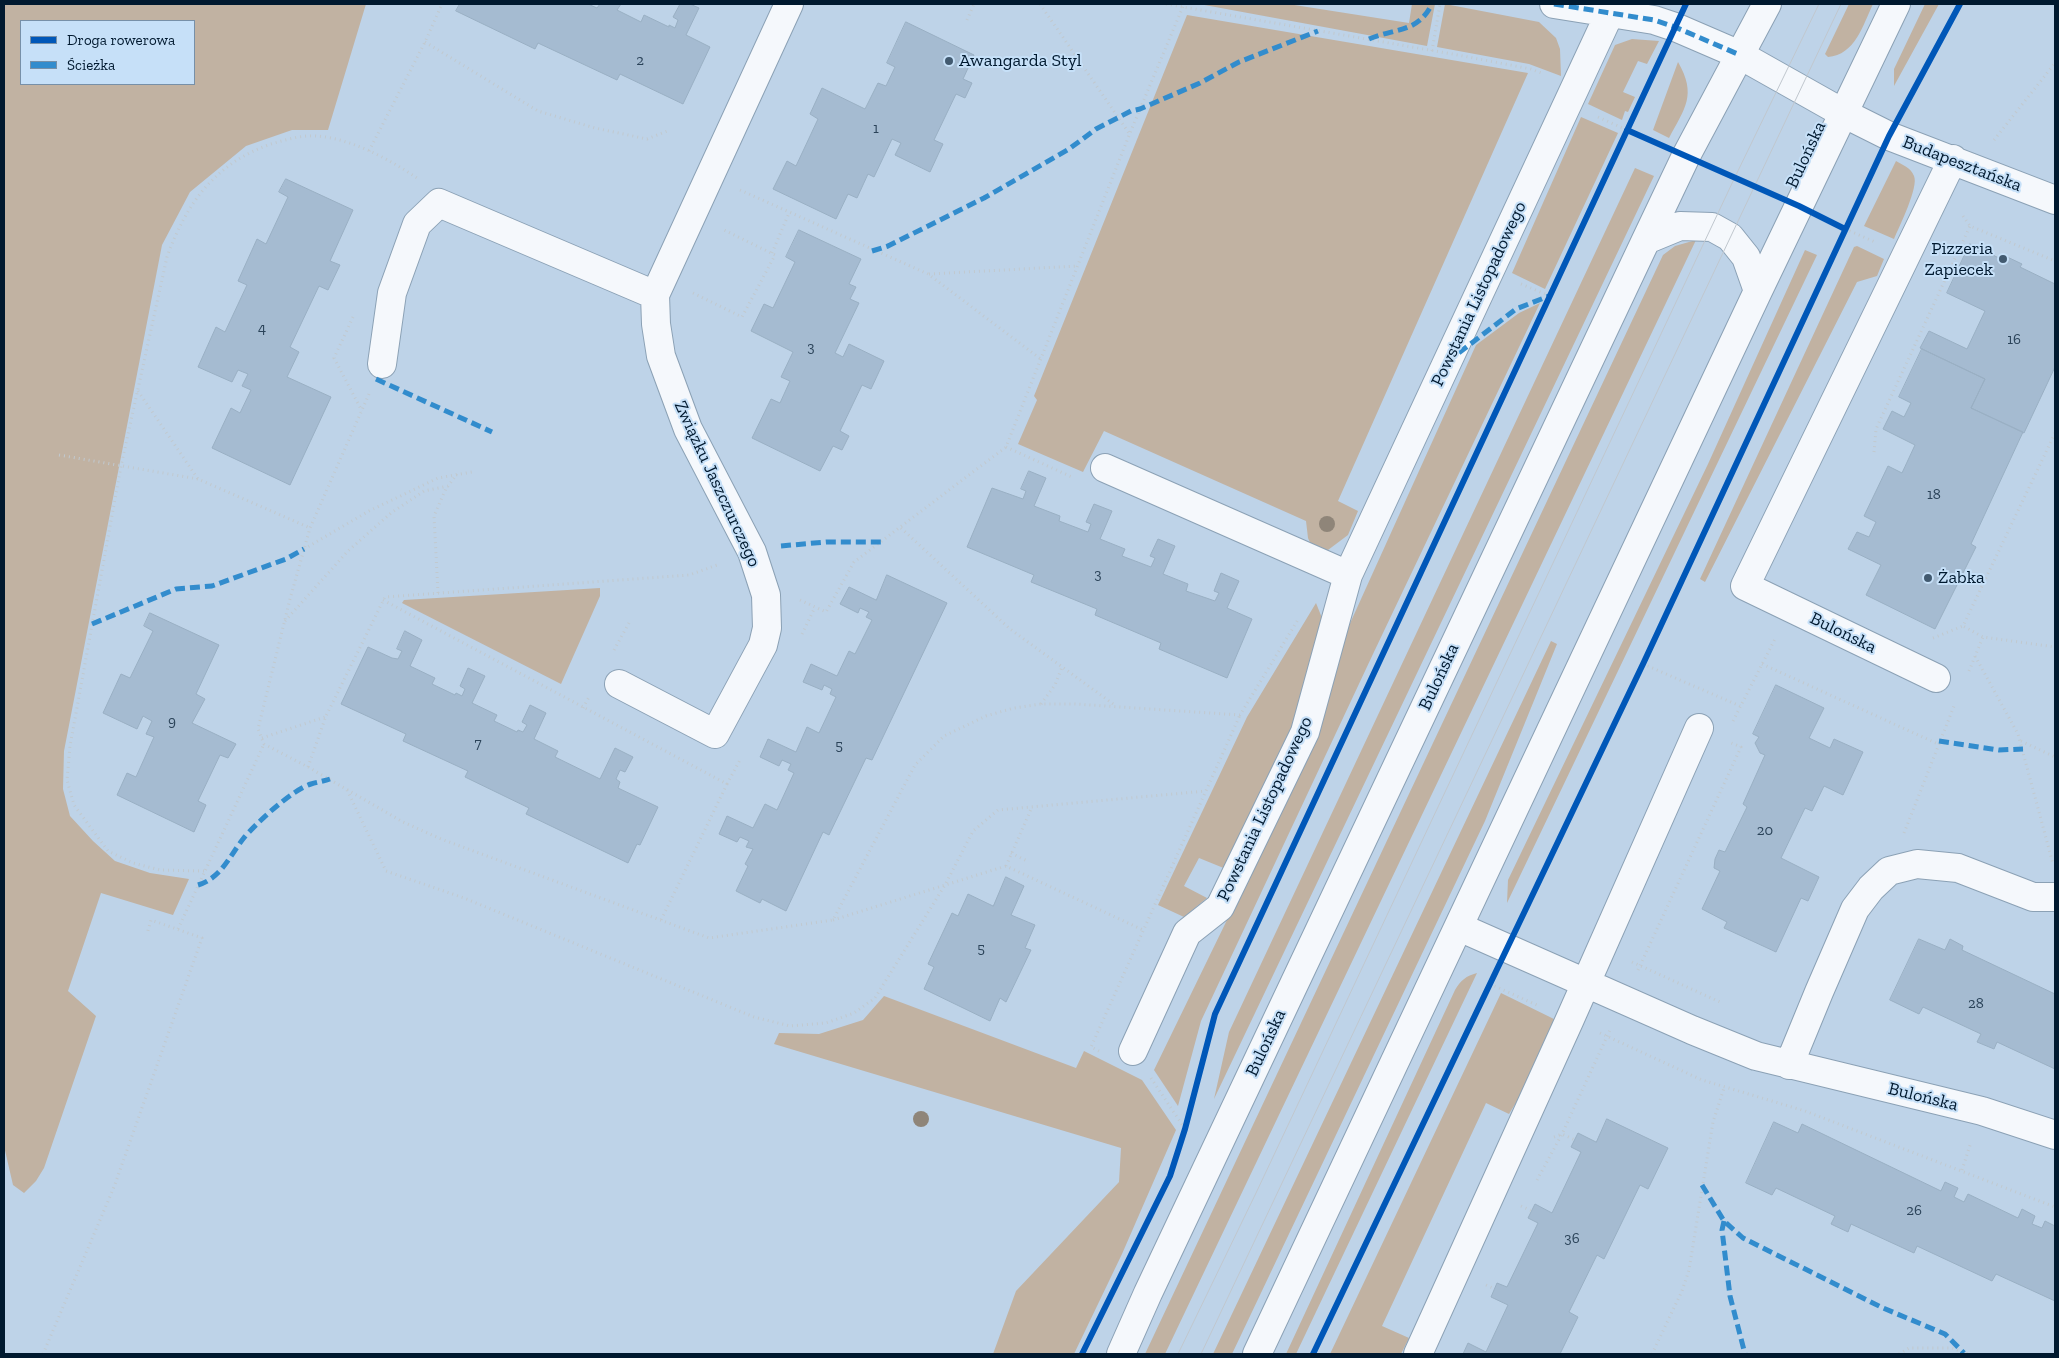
<!DOCTYPE html>
<html>
<head>
<meta charset="utf-8">
<style>
  body { margin:0 }
  #map { position:relative; width:2059px; height:1358px; overflow:hidden; background:#bed3e8; font-family:"Zilla Slab",serif }
  canvas { display:block }
  .frame { position:absolute; inset:0; border:5px solid #00192f; pointer-events:none }
  .legend { position:absolute; left:20px; top:20px; width:175px; height:65px; box-sizing:border-box; background:#c6e0f8; border:1px solid #7790a8; margin:0; padding:6px 9px; list-style:none; font-size:15px; color:#00192f }
  .legend li { display:flex; align-items:center; gap:10px; height:25px }
  .legend b { width:25px; border:1px solid #7790a8 }
</style>
</head>
<body>
<div id="map">
<canvas width="2059" height="1358"></canvas>
<div class="frame"></div>
<ul class="legend">
<li><b style="height:6px;background:#0057b8"></b>Droga rowerowa</li>
<li><b style="height:6px;background:#328ccd"></b>Ścieżka</li>
</ul>
</div>
<script>
const ctx = document.querySelector('canvas').getContext('2d');
ctx.lineJoin = 'round';
function fill(path, color) { ctx.fillStyle = color; ctx.fill(path, 'evenodd'); }
function strokePath(path, color, width, dash) { ctx.strokeStyle = color; ctx.lineWidth = width; ctx.lineCap = dash ? 'butt' : 'round'; ctx.setLineDash(dash || []); ctx.stroke(path); }
function write(font, color, halo, rows, align = 'center') {
  ctx.font = font + ' "Zilla Slab",serif'; ctx.lineWidth = 4; ctx.setLineDash([]); ctx.textBaseline = 'middle'; ctx.strokeStyle = halo; ctx.fillStyle = color; for (const [text, x, y, turn = 0] of rows) {
    ctx.save(); ctx.translate(x, y); ctx.rotate((+turn || 0) * Math.PI / 180); ctx.textAlign = isNaN(turn) ? turn : align; if (halo) ctx.strokeText(text, 0, 0); ctx.fillText(text, 0, 0); ctx.restore();
  }
}
fill(new Path2D(`
  M4,4H366L328,130H292L246,146L190,192L162,245L64,751L63,789L70,816L93,841L115,861L150,873L189,879L173,915L101,893L68,991L96,1016L44,1168L36,1181L24,1193L13,1185L4,1146ZM21,21H194V84H21Z
  M1199,4H1288L1409,23L1412,4H1435L1427,46Z
  M1445,4L1539,22L1556,38L1560,49L1561,76L1529,64L1437,47Z
  M1849,4H1873C1863,25 1855,55 1828,57L1825,54Z
  M1925,4H1939L1894,86V69Z
  M1187,15L1528,73L1338,501L1358,511L1348,535L1328,550L1312,547L1308,538L1306,521L1104,431L1083,472L1018,444L1037,400L1034,396Z
  M1632,39L1659,41L1647,64L1638,61L1623,92L1635,97L1628,112L1625,111L1622,120L1588,104L1615,45Z
  M1678,62C1697,95 1685,108 1669,138L1653,130Z
  M1581,117L1618,133L1545,289L1512,273Z
  M1896,161C1903,165 1911,168 1914,176C1919,187 1899,227 1894,239L1864,226Z
  M1635,168L1654,176L1214,1099L1229,1032Z
  M1696,240L1165,1354H1145L1663,255L1675,246Z
  M1857,246L1884,259L1877,276L1857,282L1705,582L1700,579L1854,247Z
  M1805,250L1817,255L1507,903L1508,880L1708,464Z
  M1540,303L1373,654L1201,1021L1178,1106L1154,1070L1315,739L1347,630L1476,345L1519,313Z
  M600,588V596L561,684L402,603L404,600Z
  M1316,603L1322,618L1320,638L1296,721L1226,869L1199,858L1184,886L1207,898L1184,917L1158,905L1247,717Z
  M1551,641L1557,644L1485,821L1232,1354H1213Z
  M1477,973L1296,1354H1286L1455,990C1461,980 1466,976 1477,973Z
  M1501,993L1558,1021L1549,1049L1509,1114L1486,1103L1382,1326L1409,1338L1401,1354H1330Z
  M884,996L1076,1068L1084,1051L1142,1080L1176,1130L1122,1254L1074,1354H993L1016,1291L1119,1182L1121,1148L774,1044L779,1033L819,1034L863,1020Z`), '#c1b2a2');
const building = new Path2D(`
  M460,4H588L597,8L600,4H621L617,10L641,22L644,15L669,27V25L675,28L678,20L673,17L680,4H690L699,8L686,35L710,47L683,104L620,74L617,80L538,43L535,49L456,11Z
  M906,22L974,55L963,79L972,83L965,98L956,94L934,140L943,144L930,172L895,155L901,143L892,139L874,177L868,174L857,198L848,194L836,219L773,189L787,161L796,166L818,119L810,114L822,88L865,109L878,83L886,86L895,67L887,63Z
  M286,179L353,210L330,261L340,265L328,290L319,286L290,347L299,352L287,377L331,397L290,485L212,448L231,408L240,413L251,390L242,386L248,374L238,370L232,382L198,367L216,327L225,332L247,285L238,281L257,239L266,244L288,197L279,192Z
  M799,230L861,259L849,284L856,287L850,299L859,303L835,353L843,357L849,344L884,361L871,389L862,385L840,431L849,436L842,450L833,446L820,471L752,438L771,399L780,403L790,381L781,377L793,352L751,331L764,304L773,308L795,262L786,257Z
  M1970,244L2001,259L2003,255L2022,264L2020,267L2055,284V367L2024,433L1971,408L1985,379L1920,348L1929,331L1967,349L1985,311L1947,293Z
  M1922,349L1985,379L1971,408L2023,432L1971,544L1976,547L1935,629L1866,595L1881,565L1848,549L1857,532L1869,537L1876,522L1864,516L1888,466L1902,473L1915,445L1883,429L1892,411L1904,417L1911,403L1899,397Z
  M1029,471L1046,478L1034,506L1060,516L1059,521L1088,532L1091,524L1086,522L1094,504L1112,511L1100,539L1125,549L1122,556L1151,567L1155,558L1150,556L1158,539L1175,546L1163,574L1188,584L1186,591L1215,601L1219,593L1214,591L1221,573L1239,581L1227,608L1252,619L1227,678L1159,649L1161,643L1095,615L1097,609L1031,582L1034,575L967,547L992,488L1023,499L1026,491L1021,489Z
  M887,575L947,603L872,760L866,758L829,835L823,832L786,911L762,899L760,903L736,891L748,866L745,864L753,849L746,847L749,841L740,837L737,842L719,834L727,816L753,828L765,804L777,810L794,773L788,770L791,764L782,760L779,766L760,757L768,739L796,752L807,727L819,733L836,697L830,694L832,689L824,685L822,690L803,682L811,664L837,676L849,651L855,654L872,620L866,617L869,612L860,608L858,613L840,604L849,587L876,600Z
  M150,613L219,645L196,694L205,699L192,723L236,744L228,758L220,755L198,801L206,805L194,832L117,795L127,773L136,777L154,737L146,734L152,721L143,716L137,729L103,713L121,674L130,678L153,631L144,626Z
  M405,631L422,640L410,666L435,678L432,684L455,695L456,693L462,696L465,689L460,686L468,668L485,676L472,703L497,715L494,721L517,732L518,730L523,732L527,725L522,722L530,705L546,713L534,739L558,751L555,757L600,779L615,748L633,757L625,772L620,770L616,779L620,782L618,788L658,807L640,845L637,844L628,863L526,814L529,808L465,777L468,771L403,741L406,734L341,704L368,647L392,658L398,659L402,651L397,649Z
  M1776,685L1824,708L1809,738L1830,748L1834,739L1863,752L1843,795L1824,786L1812,811L1805,808L1781,858L1819,877L1808,901L1801,898L1776,952L1724,928L1727,922L1702,909L1720,871L1714,868L1715,859L1719,850L1725,852L1747,807L1743,804L1765,755L1760,753L1755,743L1759,737L1753,734Z
  M1006,877L1024,886L1011,915L1035,925L1025,948L1031,950L1006,1002L1000,998L990,1021L924,989L934,967L928,964L952,913L958,916L968,894L993,906Z
  M1919,939L1945,950L1950,939L1963,946L1962,950L2055,994V1069L1997,1042L1994,1049L1977,1042L1981,1034L1923,1007L1919,1014L1890,1000Z
  M1607,1119L1668,1148L1648,1189L1640,1185L1604,1259L1597,1255L1569,1312L1578,1317L1560,1354H1463L1468,1343L1486,1352L1508,1305L1491,1297L1497,1283L1507,1287L1538,1223L1528,1218L1535,1204L1552,1213L1581,1152L1571,1147L1578,1133L1596,1142Z
  M1774,1122L1798,1133L1802,1124L1941,1191L1945,1182L1958,1188L1954,1197L1964,1202L1968,1194L2018,1218L2022,1209L2035,1216L2032,1224L2042,1228L2045,1221L2055,1226V1301L1996,1274L1992,1281L1917,1246L1914,1253L1851,1224L1848,1232L1831,1224L1835,1216L1776,1188L1772,1195L1746,1183Z`);
fill(building, '#a5bbd1');
strokePath(building, '#99afc3', 1);
const minor = new Path2D(`
  M1554,4L1654,20L1675,27L1740,55L1843,113L1889,136L2055,200
  M382,364L392,293L417,224L439,203L655,295
  M1105,468L1348,575
  M1936,678L1745,586L1953,159
  M619,684L715,734L763,645L767,628L766,595L752,552L688,429L661,356L656,324L655,295L789,4
  M1459,927L1692,1030L1756,1056L1982,1111L2055,1135
  M1133,1051L1187,933L1220,907L1305,732L1348,575L1614,4
  M1789,1065L1819,992L1855,909L1871,888L1889,871L1917,864L1958,868L2033,897H2055
  M1418,1354L1570,1019L1699,728`);
const major = new Path2D(`
  M1646,240L1680,226L1712,227L1730,237L1746,257L1758,291
  M1121,1354L1148,1293L1646,240L1686,156L1767,4
  M1257,1354L1758,291L1896,4`);
strokePath(minor, '#8ba1b5', 30);
strokePath(major, '#8ba1b5', 30);
strokePath(new Path2D(`
  M1040,4L1129,133
  M1166,4L1458,55L1531,69L1544,74
  M967,20L974,4
  M425,42L538,111L595,128L647,139L670,130
  M1432,51L1440,4
  M1598,117L1627,130
  M1994,140L2055,63
  M369,151L425,42L442,4
  M740,190L928,274L1042,360
  M1963,216L1970,226L2055,261
  M1845,229L1875,242
  M772,253L789,213
  M929,274L1078,266
  M1521,284L1550,296
  M693,293L742,317L775,255L722,229
  M353,317L334,358L362,411
  M138,391L198,479L310,528
  M369,394L310,528L290,599L258,729L264,744L308,767L403,822L441,839L709,938L833,920L915,765L944,736L986,716L1014,708L1041,704H1075L1240,715L1299,618
  M2055,433L1963,626L1983,637L2055,647
  M1006,447L1074,478
  M1874,452L1876,429L1970,226
  M59,455L198,479
  M901,528L1010,629L1116,706
  M304,549L369,511L438,478L472,472
  M438,593L434,516L447,486
  M383,600L727,784L661,920
  M800,600L826,612L854,562L1006,447L1130,133L1184,4
  M285,621L348,551L391,513L424,491L448,486L457,474
  M802,634L815,607
  M1933,638L1963,626
  M614,650L629,623
  M1975,656L2018,734L2053,864
  M1643,664L1740,706
  M1762,664L1938,744
  M1969,671L1983,637
  M1041,704L1055,685L1062,667
  M583,708L589,697
  M1733,721L1776,637
  M262,738L325,717
  M2021,741L2055,757
  M308,767L326,716L385,597L689,575L720,564
  M727,784L741,758
  M347,790L386,871L464,898L754,1017L790,1026L826,1023L854,1013L875,998L945,885L973,831L998,810L1206,791
  M1904,833L1954,706
  M1011,853L1027,861
  M1006,866L1032,807
  M204,871L160,870L133,863L108,851L74,805L67,780L70,746L121,466L167,257C186,204 215,163 271,144C285,140 300,135 316,136C350,138 389,159 417,178
  M833,920L1006,866L1143,930
  M178,929L264,744
  M1632,962L1720,1002
  M1638,970L1741,747L1729,742
  M1490,984L1539,1006
  M1600,1033L1702,1080L1805,1111L2055,1207
  M1099,1051L1091,1047L1240,715
  M1151,1078L1185,1129
  M1554,1137L1562,1134L1575,1140
  M1962,1170L1971,1142
  M1537,1180L1562,1134L1610,1030
  M1521,1206L1532,1211
  M1486,1285L1495,1289
  M43,1354L114,1187L202,938L151,920L147,934
  M1652,1354L1682,1291L1689,1270L1713,1122L1724,1088
  M1899,1354L1909,1348H1952L1968,1354`), '#c1c9cf', 3, [1, 4]);
strokePath(minor, '#f5f8fc', 28);
strokePath(major, '#f5f8fc', 28);
strokePath(new Path2D(`
  M1178,1354L1256,1193L1735,177L1819,4
  M1201,1354L1841,4`), '#c0c7ce', 1);
strokePath(new Path2D(`
  M1554,4L1654,20L1675,27L1740,55
  M1369,39C1395,28 1418,33 1432,4
  M872,251L888,246L984,198L1069,149L1096,129L1131,111L1140,109L1200,83L1239,62L1318,31
  M1447,362L1516,309L1549,296
  M376,379L492,432
  M781,546L826,542H882
  M92,624L176,589L212,586L286,559L304,549
  M1939,741L1999,750L2023,749
  M198,885C221,878 229,857 243,839C256,823 292,790 311,784C318,782 324,781 330,779
  M1702,1185L1724,1221L1743,1238L1883,1308L1945,1334L1964,1353
  M1724,1221L1722,1230L1730,1296L1745,1354`), '#328ccd', 5, [10, 5]);
strokePath(new Path2D(`
  M1627,130L1799,206L1845,229
  M1082,1354L1170,1176L1185,1129L1215,1014L1686,4
  M1313,1354L1643,664L1889,136L1960,4`), '#0057b8', 6);
ctx.fillStyle = '#8f8579';
for (const [x, y] of [
  [1327,524],
  [921,1119]
]) { ctx.beginPath(); ctx.arc(x, y, 8, 0, 2 * Math.PI); ctx.fill(); }
for (const [x, y, r, color] of [
  [949,61,5,"#425a70"],
  [2003,259,5,"#425a70"],
  [1928,578,5,"#425a70"]
]) { const dot = new Path2D(); dot.arc(x, y, r, 0, 2 * Math.PI); ctx.fillStyle = color; ctx.fill(dot); strokePath(dot, '#c6e0f8', 2); }
write('15px', '#2b4359', null, [
  ["2",640,61],
  ["1",876,129],
  ["4",262,329],
  ["16",2014,340],
  ["3",811,348],
  ["18",1934,495],
  ["3",1098,575],
  ["9",172,722],
  ["7",478,744],
  ["5",839,746],
  ["20",1765,831],
  ["5",981,949],
  ["28",1976,1004],
  ["26",1914,1211],
  ["36",1572,1239]
]);
write('18px', '#00192f', '#c6e0f8', [
  ["Awangarda Styl",959,61],
  ["Pizzeria",1993,249,"right"],
  ["Zapiecek",1993,270,"right"],
  ["Żabka",1938,578]
], 'left');
write('18px', '#00192f', '#c6e0f8', [
  ["Bulońska",1806,155,-65],
  ["Budapesztańska",1962,164,21],
  ["Powstania Listopadowego",1479,294,-65],
  ["Związku Jaszczurczego",717,484,65],
  ["Bulońska",1843,633,26],
  ["Bulońska",1439,677,-65],
  ["Powstania Listopadowego",1265,809,-65],
  ["Bulońska",1266,1043,-65],
  ["Bulońska",1923,1097,14]
]);
</script>
</body>
</html>
